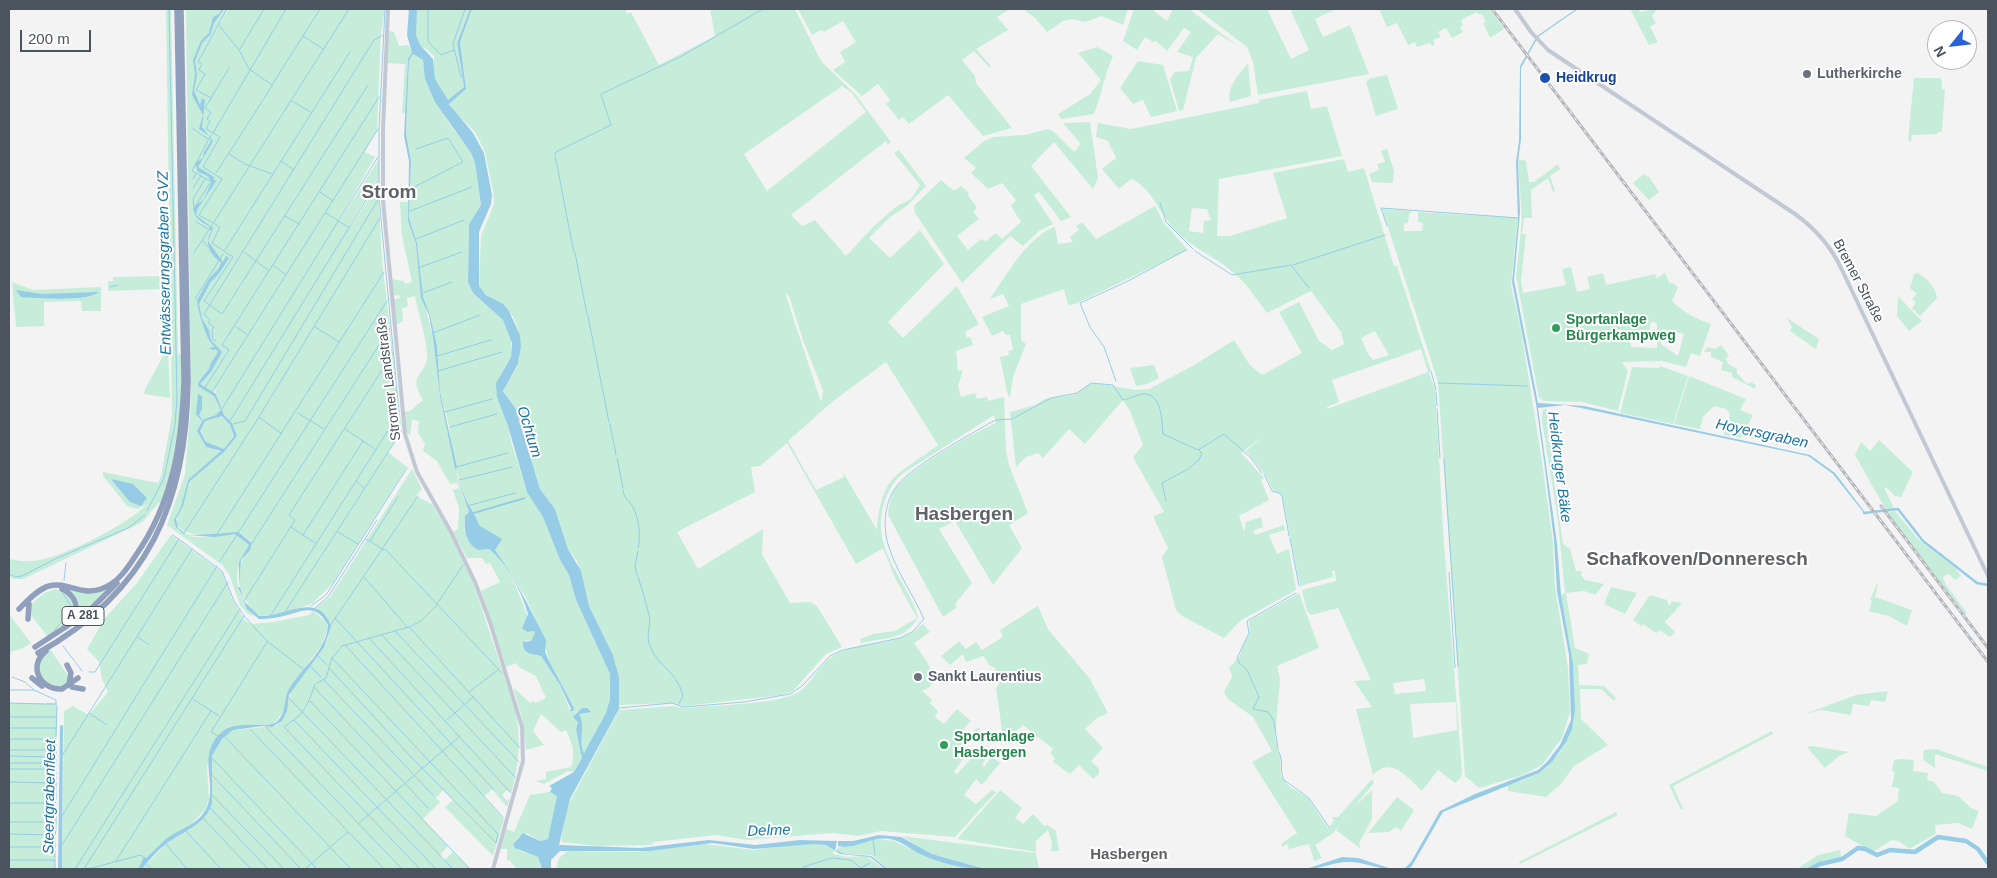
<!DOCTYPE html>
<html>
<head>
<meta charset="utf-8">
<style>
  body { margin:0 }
  #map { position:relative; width:1997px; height:878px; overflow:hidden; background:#f4f3f3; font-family:Arial,sans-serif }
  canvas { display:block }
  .frame { position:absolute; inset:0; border:10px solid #4b535e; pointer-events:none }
  .north { position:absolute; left:1927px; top:20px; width:50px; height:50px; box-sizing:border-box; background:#fff; border:1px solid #b7babf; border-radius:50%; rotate:241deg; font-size:14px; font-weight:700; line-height:20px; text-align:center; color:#4b535e }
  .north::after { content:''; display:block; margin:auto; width:18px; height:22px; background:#2a61d7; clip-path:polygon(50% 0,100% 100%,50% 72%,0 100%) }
  .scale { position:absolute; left:20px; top:30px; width:71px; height:22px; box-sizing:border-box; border:2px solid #4b535e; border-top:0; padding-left:6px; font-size:15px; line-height:18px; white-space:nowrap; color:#4b535e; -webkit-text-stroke:4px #fff; paint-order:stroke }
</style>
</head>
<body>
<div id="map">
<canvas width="1997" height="878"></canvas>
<div class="frame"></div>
<div class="north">N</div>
<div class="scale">200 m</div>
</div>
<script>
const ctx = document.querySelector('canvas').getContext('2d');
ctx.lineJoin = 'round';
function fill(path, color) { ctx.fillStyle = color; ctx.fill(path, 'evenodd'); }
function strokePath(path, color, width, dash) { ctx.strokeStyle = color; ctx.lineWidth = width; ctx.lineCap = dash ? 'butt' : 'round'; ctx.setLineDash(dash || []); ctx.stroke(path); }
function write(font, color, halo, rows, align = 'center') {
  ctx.font = font + ' Arial,sans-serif'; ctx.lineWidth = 4; ctx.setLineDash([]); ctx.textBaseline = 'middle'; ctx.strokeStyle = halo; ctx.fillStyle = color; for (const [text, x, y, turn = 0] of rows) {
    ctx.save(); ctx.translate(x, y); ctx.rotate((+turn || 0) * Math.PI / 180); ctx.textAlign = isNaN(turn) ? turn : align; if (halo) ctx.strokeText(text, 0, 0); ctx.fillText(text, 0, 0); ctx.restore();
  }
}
fill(new Path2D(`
  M166,9H171L178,353L181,355V404L175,455L163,501C153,505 149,517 141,523L23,579H14L9,576V559C19,561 29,562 40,560C66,555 127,525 146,505L137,509L127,506L103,476V472L158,483L161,476L172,415Z
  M186,9H228L210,41L229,9H385L381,33L377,129L365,152L375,157L339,220L344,223L340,220L379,159V177L349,226H351L378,184L382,260L402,431L388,452L407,467L333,583L313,603L287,613L259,616C238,597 230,570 251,547V541L238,532C221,533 183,542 176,522L189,482L224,452L237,436L232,423L224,415L214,388V396L221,410L219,414L202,420L197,431L206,447L221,452L188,480L181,507L174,520C187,547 210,534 235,534L249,545C246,551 242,557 240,563C232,581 242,606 256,617L248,614L240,605L229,574L222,565L167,525L185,474L191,402Z
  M411,9H470L457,43L464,87L448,100H444L434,78V56L425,48L411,45Z
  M472,9H625L627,14L631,12L659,65L715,36L710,9H795L821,61L856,95L891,142L888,145L886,141L791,215L802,226L815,220L846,256L874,226L897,206L911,199L920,185L894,153L899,150L926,186L907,206L890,217L869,238L890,258L920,230L944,264L888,322L903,338L957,286L979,324L965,332L967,338L970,337L973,345L956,351L958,371L963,370L958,386L961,397L975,393L977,399L987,397L988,401L1004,397L1006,450L1009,465L1028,513L1009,525L1022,548L993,585L955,521L939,529L972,583L955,604L957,607L943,617L888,515C889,507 890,496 895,489C911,468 971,434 996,423L994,415L902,474C892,483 887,493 883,507C872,552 906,577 918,617C906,641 884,637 861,643L860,639L873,634L895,631L917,618L895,578L883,548L856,564L787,443L760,466L751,467L755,492L677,532L698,569L763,529L762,554L790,603L810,602L817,606L842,647L826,654L793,691L782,695L685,706L674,703L619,705V677L613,655L589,606L577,561L568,549L555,509L540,489L516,409L503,390C507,382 513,375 517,367C524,350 520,320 506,308C497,301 485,296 479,286L481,236L494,204L493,191L485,152L475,132L455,112L449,102L466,89L460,42ZM842,86L852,93L866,112L767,191L744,154ZM785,293L789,296L803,340L823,391L821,402ZM886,362L938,445C898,476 882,472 877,530L843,472L844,477L816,490L788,441L832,402Z
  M798,9H1010L997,17L1008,30L976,49L991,66L990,68L974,51L962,60L975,76L976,83L1012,128L983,136L948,95L909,124L903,117L899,120L886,104L890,100L878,84L862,96L833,70L845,62L840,52L856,42L843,21L824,32L821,30L812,35Z
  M1023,9H1128L1123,25L1102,16L1085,22L1072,19L1063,21L1047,32L1035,18Z
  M1134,9H1155L1154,11L1167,21L1173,9H1189L1238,46L1218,34L1196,58L1183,110L1179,111L1170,79L1175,72L1189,71L1193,57L1177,52L1191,32L1184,28L1167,51L1156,41L1153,42L1145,37L1137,50L1123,41Z
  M1197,9H1267L1291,59L1309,50L1291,11L1297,9H1336L1315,19L1323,37L1350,25L1369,74L1258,95L1253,62L1247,47Z
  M1379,9H1490L1504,29L1490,38L1483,23L1486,22L1482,14L1479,15L1477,12L1461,20L1463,25L1460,27L1463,32L1452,38L1446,28L1438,32L1441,37L1433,40L1435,44L1432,46L1430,43L1417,47L1415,42L1408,45L1397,23L1387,27Z
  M1630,9H1638L1640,12L1657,9L1652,16L1656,23L1650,27L1658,42L1649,45Z
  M389,31L394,32L399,46L408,45L413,53L408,60L406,112L402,114L405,64L386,63Z
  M1097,47L1113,56C1104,76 1102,94 1094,114L1061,119L1058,114L1090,94L1101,80L1078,53Z
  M413,54L423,60L426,79L448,122L471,153L475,163L481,205L469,224L468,282L473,293L503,320L511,337V357L499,377L511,442L527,491L543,517L560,560L569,575L576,600L610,674V699L606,713L584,754C579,741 584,722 578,714L587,710L575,714L578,722L576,730L582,758L574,772L568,771L544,784L536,781L546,779V772L571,767C576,753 572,743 566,730L561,732L541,714L533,731L544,745L526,750L522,718L513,687L530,703L533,701L535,703L546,698L536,676L520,668L516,663L506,667L481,591L500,582L490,563L486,564L482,558H467L453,532L458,529L459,508L453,490L459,488L457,483L450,484L437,461L423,451L425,444L418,433L419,421L412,420L410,435L407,434L404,412L410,411L423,400C407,372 425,378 427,358C428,341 418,314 415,296L407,298L408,306L402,309L403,321L396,325L393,300L400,298L399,295L393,296L391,279L404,281L405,284L412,282L402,236L400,202H409L408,221L416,244L420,285L433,338L440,396L455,468L449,426L440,391L437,346L430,315L423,297L416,239L409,218L411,161L406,134L409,61ZM456,470L467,502L473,512L524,498L474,514L480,526L499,541L495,550L525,596L541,631L549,661L574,708L570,711L560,685L541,656L533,655L525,640L531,641L535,633C521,606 516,570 489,549L478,550C465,543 462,527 466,514L469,512L458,482Z
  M1138,61L1163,65L1177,111L1151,117L1143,100L1133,104L1120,88Z
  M1248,63L1251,96L1230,102C1227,86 1238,76 1248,63Z
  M1387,75L1398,109L1376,116L1366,82L1371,78Z
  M1914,78H1940L1942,81V89L1945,90L1942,131L1936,134L1912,135L1911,142L1908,140Z
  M1307,91L1311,109L1327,106L1342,156L1219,179L1217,236H1230L1287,218L1273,173L1344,159L1348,172L1364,168L1394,266H1397L1431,371L1429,372L1435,390L1444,544L1462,770L1461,777L1455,783L1438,770L1422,791C1408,778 1391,755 1373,775L1356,709L1372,707L1354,681L1371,680L1338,608L1311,615L1307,611L1302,590L1336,581L1335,571H1332L1333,577L1300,586L1282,495L1273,490L1265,474L1246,451L1265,435L1241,453L1264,478L1261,480L1269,500L1239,516L1244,532L1246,522L1261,517L1263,527L1253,531L1255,535L1284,525L1285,530L1269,535L1277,554L1289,549L1296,590L1240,621L1224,638L1182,616L1176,610L1162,557L1168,548L1154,519V516L1164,512L1133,457L1143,445L1130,411L1123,400L1085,444L1069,429L1043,458L1038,453L1026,457L1016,467L1010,412L1035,405L1045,399L1073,395L1090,384L1097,383L1134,390L1149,389L1196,364L1234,340L1250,365L1262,375L1302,353L1279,312L1299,302L1319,341L1332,350L1344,344L1341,332L1311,291L1267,313C1257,300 1247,284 1235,274C1212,253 1184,246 1166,219C1155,203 1149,187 1131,179L1119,189L1102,169L1116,158L1108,141L1096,137L1098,123L1131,129L1259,103V100ZM1192,208L1207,209L1211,220L1204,221L1203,233L1189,231ZM1375,331L1389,355L1373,360L1368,354L1361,338ZM1421,349L1428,372L1327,409V407L1339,402L1332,380ZM1424,679L1426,691L1395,694L1393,683ZM1456,702L1457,730L1413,738L1410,704Z
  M1090,122L1098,178L1093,189L1054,142L1031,166L1071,217L1061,221L1039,192L1034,195L1053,224L1039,231L1023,246L1010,236L962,283L915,213L914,206L941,180L954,191L961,186L969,193L968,195L977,208L973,212L979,219L957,236L968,250L981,239L986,241L996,233L1002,239L1021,222L1011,206L1016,200L1002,183L988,189L971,173L976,168L964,158L984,141L993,137L1025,135L1048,129L1053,131L1074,152L1081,144L1063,123Z
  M1387,149L1394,171L1393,183L1372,182L1369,174L1379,170L1377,164L1385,162L1381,151Z
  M1518,159L1526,161L1529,182H1534L1558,164L1560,169L1550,176L1555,191L1553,192L1548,178L1531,190L1532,218H1524L1522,234H1526L1521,281L1523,293L1566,285L1562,269L1571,267L1577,292L1590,289L1587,277L1603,273L1606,285L1655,274L1657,278L1665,273L1670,284L1671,282L1678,287L1672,301C1683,312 1695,318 1711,324L1700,356L1691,353L1686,367L1662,361L1622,362L1628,371L1618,411L1582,402L1544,401L1539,398L1516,276L1522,220ZM1651,322L1657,323V348L1631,347L1629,334L1649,332ZM1663,329L1684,334L1678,356L1661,344Z
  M1644,174L1650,178L1659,192L1649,200L1633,183Z
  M1155,206L1164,223L1188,250L1075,304L1068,305L1064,289L1021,304V340L1026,344L1013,377L1010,397L1008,396L1000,357L1009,355L1008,351L1013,350L1010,335H1006L1003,331L992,336L982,317L1009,306L1003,294L990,299C1008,273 1024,242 1053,227H1055L1058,244L1073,242L1070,237L1079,230L1076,226L1082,222L1096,239Z
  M1382,209L1412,211L1409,214L1408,223L1404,224V231H1422L1423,223L1418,222V212L1518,218L1511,286L1521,330L1542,462L1553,542L1555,586L1568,668L1570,712L1562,738L1542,765L1523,775L1479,788L1465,776L1438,382Z
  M1917,273C1927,277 1936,288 1937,298L1920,316L1912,308L1916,303L1912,299L1917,294L1910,288L1914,274Z
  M164,276L167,302H165L164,289L108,291V281H113V277Z
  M12,282L33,290L101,287V311H82L81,301L44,302V326L16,327Z
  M1898,296L1922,321L1909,331L1897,316Z
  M1787,318L1819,339L1816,349L1790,331L1792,327Z
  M1721,345L1729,356L1726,358L1728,364L1737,369V373L1747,384L1751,382L1756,385L1755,389L1732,377V373L1721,370L1723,362L1711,357V352H1704L1708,347L1715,349Z
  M168,347L170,398L144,394L145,389Z
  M1154,365L1159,378L1147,384L1136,386L1130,368Z
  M1660,366L1688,376L1673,424L1620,413L1632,367L1659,368Z
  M1689,376L1746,399L1740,410L1753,415L1741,438L1724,435L1730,414L1726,409L1714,406L1703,417L1700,429L1674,424Z
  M1543,409H1547L1548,441L1554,442L1551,459L1555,488L1558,489L1557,500L1563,544L1570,549L1576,571H1582L1581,575L1585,580L1604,584L1595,595L1584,591L1566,593L1575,648L1589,654L1587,664L1578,665L1579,685L1604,686L1616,698L1614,701L1601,689H1580L1581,719L1608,745L1574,766L1561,784L1546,797L1508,791V785C1602,763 1572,663 1561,595L1565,593L1558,521L1542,421Z
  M222,416L230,425L234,436L224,449L206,442L200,430L205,421Z
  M1879,440L1913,472L1901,497L1895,496L1886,487L1884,488L1894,508L1886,510L1855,455L1861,442L1870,451Z
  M412,469L422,489L416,496L432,504L449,532L471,576L516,712C521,741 519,765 511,793L507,790L502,795L507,801L510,798L507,807L492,789L484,797L504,819L493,856L445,807L453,800L443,790L436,798L440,802L423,819L448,846L440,855L444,860L453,852L470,869H142L167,843L189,830L210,810L212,797V756L225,734L233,730L276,726L282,721L292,690L306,671L304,669C301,675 296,680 293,685C286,699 286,713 273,724L233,726L218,737L207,766L209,799L205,810L190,825L167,839L146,858H144L138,869H62L64,711L73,706L89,715L108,692L102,679L99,662L87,649L105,618L137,583L171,535L222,572L232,599L245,621L251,624L273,622L309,615L313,611L326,622L328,627L322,645L306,666C325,648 341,629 316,608L330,597Z
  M1895,511L1919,540L1955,568L1961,576L1955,580L1949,574L1943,577L1946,585L1967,613L1965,615L1885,513Z
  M1877,584H1878L1875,597L1912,610L1907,626L1889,616L1869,611L1872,601L1870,600Z
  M109,587L103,596L74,621L78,611L64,588L79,592Z
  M1611,587L1637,593L1625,614L1604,604Z
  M55,589L67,593L75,604L71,621L48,637L30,614L31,604L44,593Z
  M1299,593L1319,648L1277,666L1280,679L1275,737L1280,755L1281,776L1290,787L1308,798L1328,828L1334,821L1332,817H1338L1372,779L1374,783L1354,807L1372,790V819L1359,843L1361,849L1336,830L1352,810L1333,833L1315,845L1322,858L1314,861L1309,844L1289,849L1287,844L1283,847L1281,844L1297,833L1252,762L1272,751L1253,717L1228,699L1224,692L1232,677L1229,668L1239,657L1245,641L1250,634L1249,621Z
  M1650,595L1667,600L1669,606L1672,601L1682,603L1665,622L1675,632L1670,637L1659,630L1656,633L1643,624L1641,626L1633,620Z
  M1038,606L1048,629L1090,679L1108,713L1097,718L1085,729L1103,748L1091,761L1099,769V774L1093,779L1079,765L1070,774L1053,762L1055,758L1050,753L1053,749L1023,725L1005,742L997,736L1002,730L996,688L999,684L995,668L989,665L984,656L966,662L963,654L950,665L941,656L959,641L966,649L976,642L982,650L1003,637L1000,630Z
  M9,614L31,643L22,649L9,652Z
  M923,624L930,632L914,643C923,657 937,670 930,687L922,691L932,700L930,703L938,711L935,717L944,724L957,709L971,721L961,732L966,739L978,727L980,729L957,753L963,759L954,772L957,774L978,751L987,757L982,765L984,767L992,756L1000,763L982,785L976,779L964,795L976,804L992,790L996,792L955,837L881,831L859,836L833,833L747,840L716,835L654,842L651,845L597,846L561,842L566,811L571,800L619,710L673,706L686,708C712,705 780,705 800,691C819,676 818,661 845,650C877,638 894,649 923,624Z
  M50,649L69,677V682L58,688L41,679L39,660Z
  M1888,691L1885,702L1871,700L1869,706L1853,704L1851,715L1821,710L1805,714L1856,695Z
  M9,703H57L55,869H9Z
  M1772,731L1773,734L1673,786L1683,809L1681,810L1669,785Z
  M1812,746L1849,752L1839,756L1825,768L1807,747Z
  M1936,749L1988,767V771L1935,754V768L1923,760L1924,750Z
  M1901,759L1914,760L1913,771L1928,773L1927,780L1934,782L1942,793L1958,796L1971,808L1979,811L1972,829L1958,823L1935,825L1936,834L1909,849L1899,841L1892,840L1873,852L1845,836L1849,813L1876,816L1898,801L1899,788L1892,787L1895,772L1892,771L1894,760Z
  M1000,790L1022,808L1015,818L1023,824L1033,814L1044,826L1047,825L1056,831L1059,851H1051L1052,843L1048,830L1036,841V852L957,839Z
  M550,792L558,796L548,839L540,841L527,833L518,837L513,844L518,850L538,857L542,869H517L509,860L507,861V849H500L506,829L514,832L530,795Z
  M1397,797L1414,810L1401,831L1396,827L1389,832L1368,833Z
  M1616,812L1618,815L1520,864L1519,862Z
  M901,836L1036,853L1039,869H985L932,854Z
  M879,839L894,841L934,860L972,869H889L871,855L845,854L837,851V848Z
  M801,843L826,845L834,850L833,854L848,857L866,856L884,869H556L559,858L568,851L636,852L705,844L754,850Z
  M1840,850L1841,857L1822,861L1807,869H1797L1818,855Z`), '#c6edda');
fill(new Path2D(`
  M222,9H224L214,23L210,35L202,43L195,61L197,76L194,90L200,105L202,98L205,100L202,127L213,141L198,167L214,177V181L217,180L198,208L196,215L213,228L208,241L223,262L226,256L229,258L220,272L210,283L199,304L202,319L209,330L211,340L222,352L211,372L200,384L216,394L224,415L232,423L237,436L224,452L189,482L183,506L176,519L178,528L185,533L184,534L176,527L174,520L181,507L188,480L221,451L206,447L197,431L202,421L196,414L198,394L202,396V409L199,415L202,420L216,415L221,410L214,396L198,386C199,377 209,373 211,364L205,373L218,352L216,349L213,350L209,348L215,347C206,341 198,311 197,300C201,294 203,289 207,282C211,274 219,272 221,262C210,255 204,244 211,231L209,226C199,220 196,220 193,208L204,199L211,183L208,176L198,172L195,163L203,158L204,152L211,141L209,136L199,129L203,115L192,95L195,74L193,60L201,41L209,33L213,17L219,14ZM222,416L230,425L234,436L224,449L206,442L200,431L205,421Z
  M409,9H417L416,35L420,45L433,59L435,79L448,100L464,87L457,43L470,9H472L460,42L466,89L449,104L473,133L484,153L492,195L491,204L479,232V286L486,295L503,304L509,311L520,335L521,347L518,364L503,391L516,409L540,489L555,509L568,549L581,571L589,606L613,655L619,677V709L570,799L559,845L640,848L709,840L755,845L800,840L837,841L835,850L845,854L871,856L888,869H885L870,857L840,854L826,845L813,844L754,849L713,843L649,851H560L551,860V869H542L538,857L515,848L513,844L523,833L540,841L548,839L557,796L550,792L552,788L549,786L574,772L582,758L576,730L578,722L573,717L582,708H587L591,712L579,714C586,725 578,742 584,753L606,713L610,699V674L576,600L569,575L560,560L543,517L527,492L508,426L497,397L496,383L511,357L512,343L503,320L473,293L468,282L469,224L481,205L475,163L471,153L435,102L425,79L423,60L413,54L409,61L406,134L411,161L409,218L417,243L423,297L430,315L437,346L440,391L457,468L455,469L440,396L433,338L429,315L421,298L416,244L408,221L409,161L404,136L408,59L412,53L407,35Z
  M1576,9H1578L1538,37L1521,68V139L1518,162L1520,212L1514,280L1538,403L1584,406L1810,455L1835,473L1867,515L1864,513L1833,474L1808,456L1581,408L1565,405L1538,408L1557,543L1561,595L1573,664L1575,710L1572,729L1566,742L1552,762L1539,773L1443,812L1412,866L1409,869H1404L1411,862L1440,811L1475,794L1538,770L1547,762L1560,745L1571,720L1569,655L1557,591L1554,540L1544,461L1536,404L1512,282L1518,220L1516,162L1519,141L1520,66L1537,36Z
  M16,290L41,294L99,292C87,302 38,298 21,297Z
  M455,471L467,502L473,512L525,497V499L474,514L480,526L502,539L495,550C516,579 531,611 546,640L545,652L549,661L574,708L573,711H570L571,709L560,685L541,656C532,654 522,654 523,642L531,641L535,633L534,631L528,632L522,629L528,614C522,592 507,563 489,549L478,550C465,543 464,529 465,516L469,512Z
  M111,479L133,484L147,498L141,506L130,502Z
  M238,532L252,543L250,550L241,560L239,584V562L249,545L235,534L214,537L187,535C204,535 221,533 238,532Z
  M238,587H240L244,601L259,616C286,617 318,590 331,626L324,647L289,695L287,711L282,721L272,727L263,726L233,730L222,739L212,756V803C207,824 182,832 166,844C157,851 149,860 142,869H138L144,857L146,858C153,852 159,845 166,839C179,829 200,824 207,807C218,782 195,754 223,731C237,720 266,728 275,723C287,715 283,700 289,689C301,669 327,650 328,625C317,606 308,609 291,614C282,617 268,619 259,619L247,609Z
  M63,725L62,869H58L60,726Z
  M879,835L901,837L932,854L985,869C963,869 938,863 918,853C909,848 901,841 890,839C872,836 855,850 838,846V841H853Z
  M1342,857L1358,858L1392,869C1377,869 1364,862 1349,862C1333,862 1321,869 1306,869Z`), '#97cce6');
strokePath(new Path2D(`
  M428,9V41L441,55L454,50
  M218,24L239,50L249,69L272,85L320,9
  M303,36L323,49
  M240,49L264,9
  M229,68L205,108L211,112L207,119L210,121L206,129L220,137L203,167L222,179L199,215L220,227L212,243L233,257L204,301L222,314L368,85
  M461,77L453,44L465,9
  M602,97L601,94L680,57L763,9
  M211,98L196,90L205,74L199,70L202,64L198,62L227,9
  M292,101L312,113
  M192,128L208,139
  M213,133L286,9
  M229,154L245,164L272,174
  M555,155L556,152L611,125L602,98
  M555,157L558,169
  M281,161L294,170
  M558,170L566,212
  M216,173L272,86
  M193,179L196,173
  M210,181L192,171L211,135
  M193,188L201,176
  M410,189L463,162L448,138L416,149
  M320,192L333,201
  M1160,203L1166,222L1193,249
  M194,207L193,199L205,179
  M195,207L210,183
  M410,211L472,187
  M326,213L348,227
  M566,213L569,227
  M285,216L299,224
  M196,222L208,229
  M214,222L349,9
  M1387,226L1381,208L1519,218
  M569,228L574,252
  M416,239L464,220
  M203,241L208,247
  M225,250L350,52
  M1195,251L1232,275L1291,265L1309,288
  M244,252L269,271
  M194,253L212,225
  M575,253L587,314
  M273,265L286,275
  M1293,265L1385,235
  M418,268L462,252
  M110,287L118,285
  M423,293L452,282
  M195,299L223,254
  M588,316L609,422
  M236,327L247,334
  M315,327L339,342
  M433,333L480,315
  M216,341L213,340L212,330L214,327L208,323L210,320L204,314L374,40L383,35
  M437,356L491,340
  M438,371L502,352
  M1431,371L1436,390
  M1116,381L1104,347L1090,327L1080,303L1128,281L1186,250
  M1438,383L1527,386
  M204,389L229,350L222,345L379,97
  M212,392L378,129
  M1436,392L1437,406
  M222,409L378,157
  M1437,409L1440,458
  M445,412L492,399
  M298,413L324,429
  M260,418L282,434
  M230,421L379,179
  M233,424L245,421L379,198
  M610,424L616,455
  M450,427L497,414
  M345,429L375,449
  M617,458L623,488
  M1444,459L1458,666
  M456,467L508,453
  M1264,474L1272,491L1279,493L1282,496L1289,536
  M459,480L512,467
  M356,481L364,488
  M623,490C624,499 629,500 633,507C639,518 641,537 638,548
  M1166,501L1162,483L1188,469L1199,460L1202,453L1199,450
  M467,506L515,493
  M147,511L164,478L175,425L177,397L169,9
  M291,527L315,543
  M338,532L358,544
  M184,533L259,417L380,218
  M217,534L384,272
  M173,535L222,571L234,601L244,616L267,641L303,669
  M303,535L363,441
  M1290,538L1299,586
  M366,539L384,550
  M370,541L398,497
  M252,543L390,328
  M385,549L503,674
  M220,561L387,301
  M1449,572L1455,668
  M9,574L15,577L22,576L55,559L128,528L145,515
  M637,575L635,566L638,551
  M364,577L407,627
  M638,577C642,589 646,603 649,615C652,625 645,635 650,646C657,666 678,672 683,696L678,705
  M64,580L66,563
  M244,601L295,520L289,515L393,353
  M437,604L463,565
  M311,606L326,595L407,468
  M314,609L328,597L377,520
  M285,612L401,432
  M271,615L399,413L379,197V129L385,9
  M335,618L494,790
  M330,626L418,496
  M409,627L520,748
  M54,631C65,614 82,619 63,594
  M395,631L519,762
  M381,634L515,777
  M138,637L149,645
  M369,638L511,793
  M345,645L503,817
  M63,646L82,671
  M9,651H10
  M9,654L11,653
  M316,654L326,664
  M309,665L321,677
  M329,668L414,760L496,843L498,834L332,658
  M89,672H95L179,539
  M12,677L25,682L34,690
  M324,680L433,795
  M317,683L326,678L332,658L342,646L409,627L421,621L437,605
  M315,684L309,701L301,714L284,727L420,869
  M314,687L428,808
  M9,690H34L56,700V704
  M469,692L498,670
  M288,697L453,869
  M193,699L219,716
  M310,701L470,869
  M9,703L44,704
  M46,704H56
  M619,708L672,703L684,707L744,702L790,694L802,686L830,656L843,650L900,638L912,632L924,619C914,596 898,574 890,550C883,532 883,507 894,490C907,468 965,438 988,424L996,420L1012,419L1051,398L1077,393L1091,383L1113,385L1123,400C1130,399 1139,393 1146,394C1162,396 1162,422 1163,434L1198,450L1224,434L1251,458L1262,473
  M89,713L107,725
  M9,717H56
  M294,720L436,869
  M447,720L473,697
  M266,727L402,869
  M9,728H56
  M250,729L384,869
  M56,736L57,706
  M224,736L351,869
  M219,737L211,732L267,642
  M9,739H56
  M1278,749L1274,721L1268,712L1253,709L1259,697L1247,670L1240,664L1237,658L1249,633L1247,621L1296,593
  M9,750H56
  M1279,752C1284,762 1279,771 1284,780L1309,798L1329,827
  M56,754V744
  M9,756L52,757
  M62,756L192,549
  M211,757L317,869
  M9,763H56
  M9,769H56
  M56,771V756
  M56,772V799
  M212,775L301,869
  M9,782L56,783
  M212,795L284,869
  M9,803H56
  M210,808L268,869
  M62,816L217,566
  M202,817L251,869
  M9,822H56
  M359,823L460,736
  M56,825V807
  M186,831L221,869
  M9,834L55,835
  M55,839L56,827
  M873,839L875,855
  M55,841V858
  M165,843L187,869
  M62,845L228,582
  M9,847H55
  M833,858L851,860L861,868L870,863
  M9,860H55
  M55,860V868
  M116,861L211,711
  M145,863L152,869
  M75,869L240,609
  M84,869L244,616
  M88,869L141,855L144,858
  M305,869L348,832
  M806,869L803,867L832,858`), '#97cce6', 1);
strokePath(new Path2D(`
  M1864,513L1898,509L1923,541L1977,583L1988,585`), '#97cce6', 2.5);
strokePath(new Path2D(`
  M1810,869L1820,864L1842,859L1858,848L1865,849L1877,855L1890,850L1915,852L1938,837L1966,841L1978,849L1988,863`), '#97cce6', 4.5);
strokePath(new Path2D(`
  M388,9L383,129V200L405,434L417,472L451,532L475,582L490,622L522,727L523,761L493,869
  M1515,9L1531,32L1548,50L1795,214C1816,229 1831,246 1842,270L1988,576`), '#c2c9d4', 4);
strokePath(new Path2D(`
  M62,589C77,596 79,609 73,623
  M19,609C27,601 38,589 49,586C66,581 81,596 101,589C118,583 127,569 136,555C173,502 182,443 184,380L177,9
  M28,619L29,604
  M35,647L87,613L117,583
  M46,651C28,665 39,690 62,689L78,678
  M38,653C148,592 187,502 188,380L181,9
  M67,665L71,673L69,684
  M32,678L42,686
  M72,687L83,689`), '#8f9fbc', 5.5);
const rail = new Path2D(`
  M1492,9L1988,662
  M1881,506L1988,648`);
strokePath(rail, '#b5b7bc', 3);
strokePath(rail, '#fff', 1, [4]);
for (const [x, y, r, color] of [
  [1807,74,5,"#6b7280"],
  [1545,78,6,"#1a4fb4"],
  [1556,328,5,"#2e9e5b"],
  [918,677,5,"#6b7280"],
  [944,745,5,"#2e9e5b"]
]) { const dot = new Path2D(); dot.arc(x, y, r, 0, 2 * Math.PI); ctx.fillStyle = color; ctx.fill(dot); strokePath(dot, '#fff', 2); }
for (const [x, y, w] of [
  [83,616,42]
]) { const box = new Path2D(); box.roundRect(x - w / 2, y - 9.5, w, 19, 4); ctx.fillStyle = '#fff'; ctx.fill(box); strokePath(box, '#4b535e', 1); }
write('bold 12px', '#4b535e', null, [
  ["A 281",83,616]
]);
write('bold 14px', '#5b616d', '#fff', [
  ["Lutherkirche",1817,74],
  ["Sankt Laurentius",928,677]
], 'left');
write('bold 14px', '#164399', '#fff', [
  ["Heidkrug",1556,78]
], 'left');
write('14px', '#4b535e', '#fff', [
  ["Bremer Straße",1858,281,62],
  ["Stromer Landstraße",389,379,-97]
]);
write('bold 14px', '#27864d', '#fff', [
  ["Sportanlage",1566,320],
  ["Bürgerkampweg",1566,336],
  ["Sportanlage",954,737],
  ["Hasbergen",954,753]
], 'left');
write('italic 15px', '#1976a4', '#fff', [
  ["Entwässerungsgraben GVZ",165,263,-91],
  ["Ochtum",529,432,73],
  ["Hoyersgraben",1762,434,12],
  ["Heidkruger Bäke",1559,467,83],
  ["Steertgrabenfleet",50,797,-89],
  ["Delme",769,831,-2]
]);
write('bold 15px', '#5f6267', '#fff', [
  ["Hasbergen",1129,855]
]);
write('bold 19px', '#5f6267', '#fff', [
  ["Strom",389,193],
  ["Hasbergen",964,515],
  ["Schafkoven/Donneresch",1697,560]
]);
</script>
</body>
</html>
